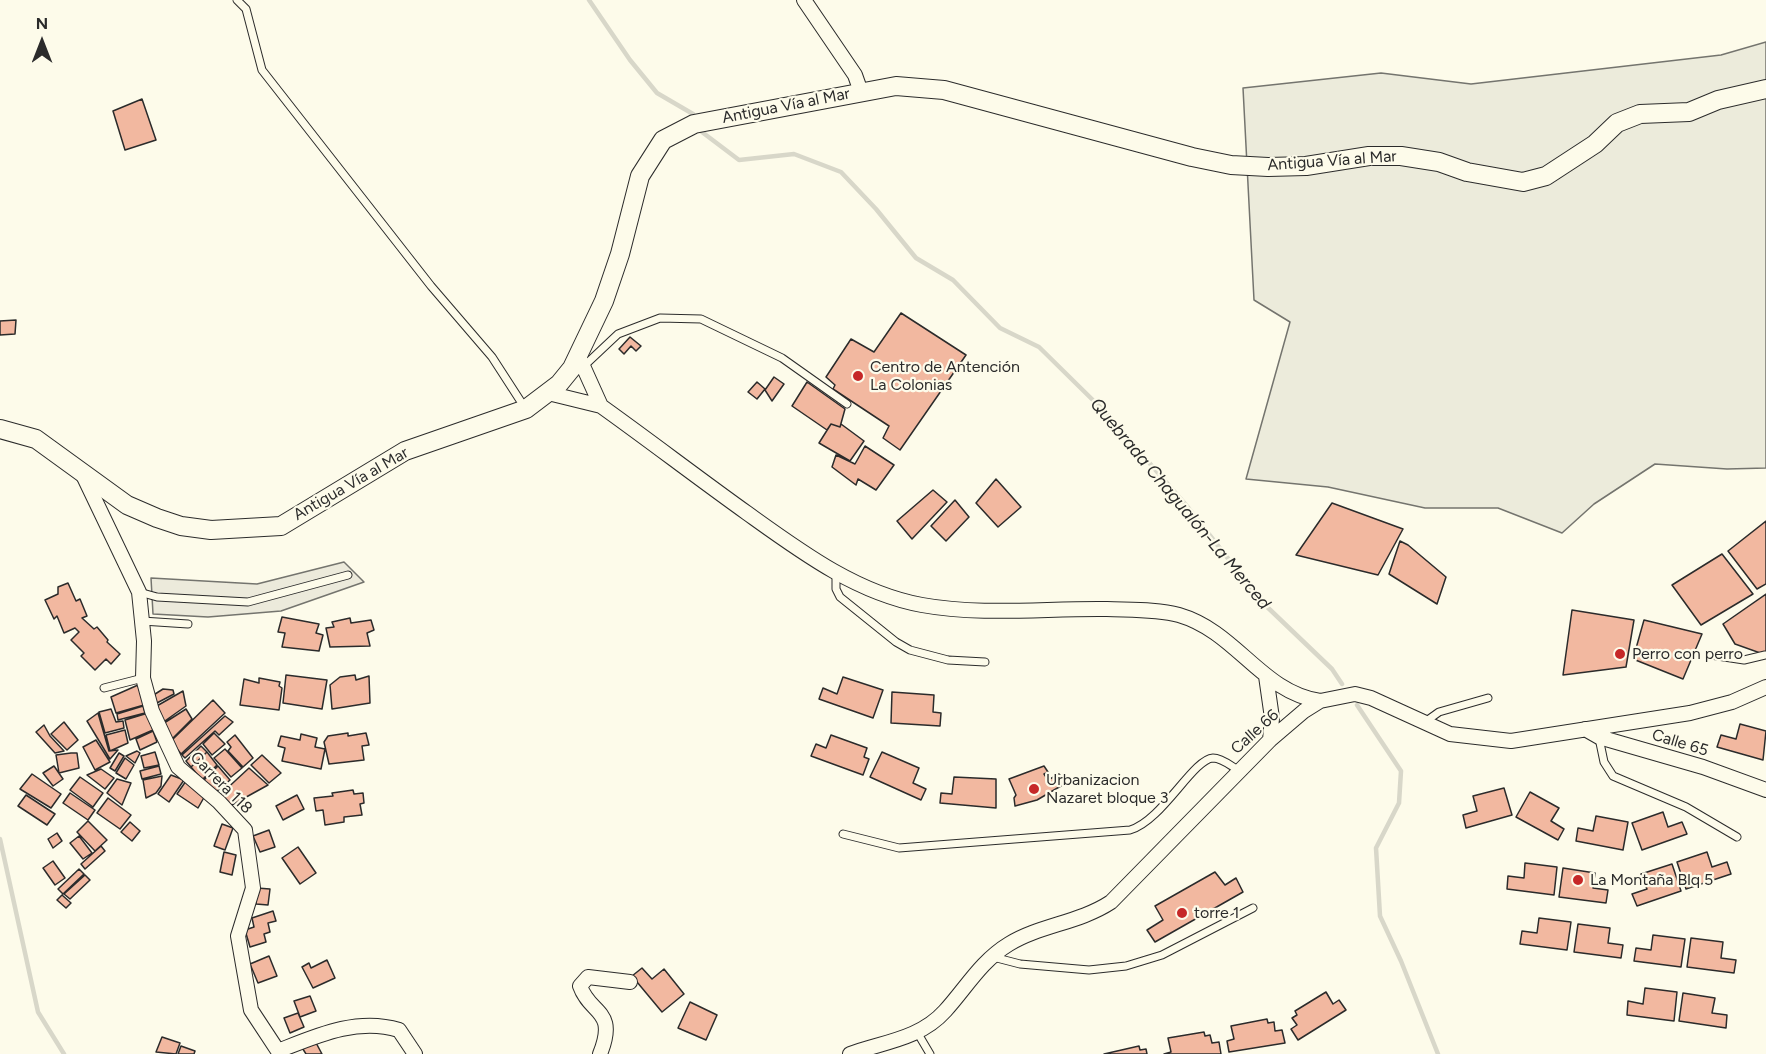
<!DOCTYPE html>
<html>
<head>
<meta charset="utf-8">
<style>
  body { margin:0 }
  #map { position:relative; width:1766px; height:1054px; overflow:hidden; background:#fdfbea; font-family:Figtree,sans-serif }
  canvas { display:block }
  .north { position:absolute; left:12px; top:12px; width:60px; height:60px; -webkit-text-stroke:4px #fdfbea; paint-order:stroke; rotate:0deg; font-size:16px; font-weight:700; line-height:24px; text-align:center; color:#2b2b2b }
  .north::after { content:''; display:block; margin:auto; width:21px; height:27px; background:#2b2b2b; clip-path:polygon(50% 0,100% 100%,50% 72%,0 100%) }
</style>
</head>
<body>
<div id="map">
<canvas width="1766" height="1054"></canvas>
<div class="north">N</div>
</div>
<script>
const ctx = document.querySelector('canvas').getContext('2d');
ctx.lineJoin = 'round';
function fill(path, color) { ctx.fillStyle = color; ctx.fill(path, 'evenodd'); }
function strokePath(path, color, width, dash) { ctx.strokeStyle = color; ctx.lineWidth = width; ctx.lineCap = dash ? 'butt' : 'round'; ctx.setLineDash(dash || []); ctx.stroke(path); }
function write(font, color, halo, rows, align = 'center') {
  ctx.font = font + ' Figtree,sans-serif'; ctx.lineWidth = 4.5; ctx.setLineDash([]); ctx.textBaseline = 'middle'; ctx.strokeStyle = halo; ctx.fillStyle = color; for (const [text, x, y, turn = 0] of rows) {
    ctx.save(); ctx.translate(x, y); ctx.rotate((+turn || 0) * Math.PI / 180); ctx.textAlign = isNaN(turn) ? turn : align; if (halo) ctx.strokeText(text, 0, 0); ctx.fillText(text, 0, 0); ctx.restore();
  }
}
const green = new Path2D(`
  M1766,42V468L1727,469L1655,464L1594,504L1562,533L1498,508H1425L1328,487L1246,479L1290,322L1254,300L1243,88L1381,73L1471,84L1721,55Z`);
fill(green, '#ecebdb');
strokePath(green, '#74746e', 1.5);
const parking = new Path2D(`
  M344,562L364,582L281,611L208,617L153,614L151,578L257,584Z`);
fill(parking, '#eceadb');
strokePath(parking, '#74746e', 1.5);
strokePath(new Path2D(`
  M589,0L630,60L657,93L693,114
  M698,129L739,160L794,154L841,172L876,209L916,258L953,280L1000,328L1039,347L1105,412L1186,505L1263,603L1332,669L1342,684
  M1357,705L1401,771L1399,803L1376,848L1380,916L1401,961L1438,1054
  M0,839L38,1012L64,1054`), '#d8d7c9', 4.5);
const building = new Path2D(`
  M142,99L156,140L125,150L113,111Z
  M901,313L966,355L900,450L883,438L889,426L833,389L835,385L826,377L851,339L874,352Z
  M16,320L15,334L0,335V321Z
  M630,337L641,346L636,351L631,346L624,354L619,349Z
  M774,377L784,384L772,401L765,390Z
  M757,382L765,389L757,399L748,392Z
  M807,382L845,409L840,427L831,424L827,430L792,406Z
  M831,424L840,427L841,424L864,441L850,461L819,443Z
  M865,446L894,465L876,490L858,479L856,485L832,467L836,455L855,464Z
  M996,479L1021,507L998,527L976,503Z
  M933,490L947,502L912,539L897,521Z
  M955,500L969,517L946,541L931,526Z
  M1332,503L1403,529L1378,575L1296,555Z
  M1766,521V584L1757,589L1728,551Z
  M1400,541L1408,545L1446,577L1437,604L1389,574Z
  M1722,554L1753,594L1701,625L1672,585Z
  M68,583L76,601L80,599L87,616L82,618L94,629L97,627L108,640L107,642L120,654L111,664L106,659L95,670L81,656L84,653L71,640L79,632L75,628L64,633L57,616L54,619L45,600L58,594V587Z
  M1766,594V655L1735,644L1723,624Z
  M1572,610L1634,620L1626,667L1563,675Z
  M282,617L319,624L316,633L323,635L319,651L282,647L285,633L278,632Z
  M350,618L351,623L371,620L374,630L367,633L370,646L330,647L326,628L334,627L332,622Z
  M1644,620L1702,634L1683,679L1633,659Z
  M286,675L327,680L322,709L283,703Z
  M355,675L356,680L369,676L370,703L332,709L330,685L340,677Z
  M843,677L883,690L873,718L819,699L823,688L837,694Z
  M259,678L280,682L279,686L282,688L279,710L240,705L244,679L259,683Z
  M138,685L144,705L116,713L111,697Z
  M163,689L173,690L174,694L155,704L152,696Z
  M183,691L186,706L162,723L155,707Z
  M892,692L934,695L933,712L941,713L940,726L891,723Z
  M213,700L225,713L181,754L171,741Z
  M143,706L145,713L118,720L117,714Z
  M111,709L116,722L123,721L124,728L105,733L99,712Z
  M186,709L192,719L171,740L161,725Z
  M98,713L109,751L118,750L110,759L87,721Z
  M148,713L153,730L130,740L125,720Z
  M225,716L233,722L219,735L215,731L185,758L182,755Z
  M64,722L78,740L67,750L51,734Z
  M1740,724L1766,731L1763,760L1717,747L1721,735L1736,739Z
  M44,725L50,736L64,751L55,753L36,732Z
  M125,730L128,743L110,751L106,735Z
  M153,731L157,742L140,750L136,739Z
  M214,733L225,744L212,755L203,744Z
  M348,733V736L366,733L369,745L362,746L364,760L329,764L324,742L328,736Z
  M301,734L317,738L315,747L325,749L321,769L282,761L285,748L278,746L281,736L300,740Z
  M235,735L253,758L243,767L228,751L231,747L227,742Z
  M831,735L867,748L864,757L869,759L863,775L811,756L816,744L826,748Z
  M96,740L110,762L95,770L83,747Z
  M201,746L207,752L191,767L186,761Z
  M225,749L242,768L231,777L214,758Z
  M137,751L140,753L135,763L126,756Z
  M155,752L159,765L144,768L141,756Z
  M207,752L217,765L202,780L191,767Z
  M882,752L919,768L913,783L926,789L921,800L870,777Z
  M71,753H77L79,768L59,773L56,755Z
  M119,753L124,756L115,771L110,768Z
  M262,755L281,773L269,783L251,765Z
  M125,758L134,765L126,779L116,773Z
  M54,766L63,779L53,786L43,773Z
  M159,766L161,774L142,779L140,771Z
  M218,766L230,780L216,792L203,781Z
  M1044,766L1048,772L1044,774L1048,780L1059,774L1066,783L1037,800L1015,806L1014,798L1016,795L1009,779Z
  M249,768L268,785L230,806L221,794Z
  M101,769L114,778L105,789L87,775Z
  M32,774L61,794L51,808L20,789Z
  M171,775L184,780L169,802L158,794Z
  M162,776L161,786L156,793L146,798L143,780Z
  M80,777L103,793L93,807L70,790Z
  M954,777L996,779V808L940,803L941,793L952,794Z
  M117,779L131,783L122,805L107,793Z
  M186,781L206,794L198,808L177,794Z
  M1504,788L1512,815L1466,828L1463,815L1477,811L1473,796Z
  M353,790L354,794L363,793L364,803L360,804L362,815L344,817V822L325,825L323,810L316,811L314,798L333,796L332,793Z
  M1530,792L1559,808L1551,821L1564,829L1558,840L1516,817Z
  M70,793L95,810L88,820L63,803Z
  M26,795L55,814L47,825L18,806Z
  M297,795L304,809L283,820L276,806Z
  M108,798L131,815L120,829L97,813Z
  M1663,812L1668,827L1682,822L1687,834L1642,850L1632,823Z
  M1596,816L1628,822L1623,850L1576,841L1578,828L1593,831Z
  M88,821L107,840L95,851L77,832Z
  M130,822L140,831L132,841L121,832Z
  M222,824L233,828L225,850L214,846Z
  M269,830L275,847L260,852L253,836Z
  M57,833L62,841L53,848L48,839Z
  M79,836L92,853L83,859L70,843Z
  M101,846L105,851L85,869L81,864Z
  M298,847L316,873L300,884L282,858Z
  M224,852L236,855L232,875L220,872Z
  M1707,852L1712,867L1727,862L1731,874L1686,889L1677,862Z
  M53,861L65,878L55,885L43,868Z
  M1525,863L1557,867L1554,895L1507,889L1508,876L1524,878Z
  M1672,864L1681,891L1637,906L1632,894L1647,889L1641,874Z
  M1563,868L1595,873L1593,888L1608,890L1606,903L1559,897Z
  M79,869L84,874L63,894L58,889Z
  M1215,872L1225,885L1236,878L1243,892L1155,942L1147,930L1163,920L1155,906Z
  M85,875L90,880L70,899L64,894Z
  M257,888L270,889L268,905L256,904Z
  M62,895L71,903L66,908L57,900Z
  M273,911L276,921L268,923L270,932L264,934L266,942L250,947L245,930L254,927L252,918Z
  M1539,918L1571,922L1567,950L1520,944L1522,931L1537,933Z
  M1578,924L1610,928L1608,943L1623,945L1621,958L1574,952Z
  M1653,935L1685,939L1681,967L1634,961L1636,948L1651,950Z
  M1691,938L1723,942L1721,958L1736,960L1734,973L1687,967Z
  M269,956L277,976L258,983L250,964Z
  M327,960L335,978L313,988L302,967L309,963L311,968Z
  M642,968L652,979L664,969L684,994L662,1012L632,976Z
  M1645,988L1677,992L1674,1021L1627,1015L1628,1001L1643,1004Z
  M1326,992L1333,1004L1339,1000L1346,1010L1298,1040L1291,1029L1297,1025L1292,1018L1297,1015L1295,1011Z
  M1683,993L1715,998L1712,1013L1727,1015L1726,1028L1679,1021Z
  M310,996L316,1011L300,1017L294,1001Z
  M690,1002L717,1015L706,1040L678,1028Z
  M298,1013L304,1027L290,1033L284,1018Z
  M1267,1019L1268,1023L1274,1022L1275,1031L1282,1030L1285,1043L1229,1052L1227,1041L1234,1039L1231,1026Z
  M1204,1032L1205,1036L1210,1035L1212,1043L1219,1042L1221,1054H1164L1171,1052L1168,1038Z
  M162,1037L180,1043L176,1054L156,1052Z
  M314,1039L322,1054H306L301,1046Z
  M181,1046L195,1051L194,1054H178Z
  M1139,1046L1140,1050L1146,1049L1147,1054H1104Z`);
fill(building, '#f2b8a0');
strokePath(building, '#2b2b2b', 1.5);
const service = new Path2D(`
  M237,0L246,9L262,70L431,286L492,357L525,408
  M584,366L618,334L660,318L701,319L782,358L847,404
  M836,571V589L840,597L896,642L910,650L948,660L985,662
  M139,592L157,597L248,602L348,575
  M142,621L188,624
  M1711,655L1744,660L1765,655
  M104,688L143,678
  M1425,722L1439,712L1488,698
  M1599,738L1604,762L1613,776L1686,807L1737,837
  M843,834L899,848L1130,830C1162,821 1193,759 1213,758C1222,758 1231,766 1238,770
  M993,957L1020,964L1089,970L1126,966L1162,955L1253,908
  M917,1032L930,1054`);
const minor = new Path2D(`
  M804,0L855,75L861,92
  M548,393L601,406L578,355
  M601,406C650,441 698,478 747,513C800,551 856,593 922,605C982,616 1046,608 1107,609C1131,610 1157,609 1179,615C1237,632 1261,692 1320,701
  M83,475L139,592L144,641L143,678L152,711L178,767L219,802L245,830L253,888L238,936L251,1010L278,1051C316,1036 357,1017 399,1030L415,1054
  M1266,676L1272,718L1270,740
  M1585,729L1599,737L1703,767L1766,790
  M600,1054C618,1009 590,1015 580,986L588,977L630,982
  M850,1054C883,1042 920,1039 945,1011C966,988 981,961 1009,944C1040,925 1079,923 1111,902L1270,740L1304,711L1320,701L1355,694L1371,698L1450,734L1511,741L1690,713L1732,702L1766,687`);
const secondary = new Path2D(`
  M0,429L36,439L127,505L157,518L181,526L211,530L281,526L405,451L526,409L559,384L572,368L604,301L620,254L640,176L663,140L694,124L896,86L944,90L1192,157L1231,165L1268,167L1306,166L1369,156H1401L1439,162L1467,172L1523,182L1546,176L1595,144L1617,123L1640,114L1689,112L1718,100L1766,89`);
strokePath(service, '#2b2b2b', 9);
strokePath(minor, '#2b2b2b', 16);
strokePath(secondary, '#2b2b2b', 20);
strokePath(service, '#fdfbea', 7);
strokePath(minor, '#fdfbea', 14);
strokePath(secondary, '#fdfbea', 18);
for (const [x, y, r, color] of [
  [858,376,6,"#c62828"],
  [1620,654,6,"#c62828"],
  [1034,789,6,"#c62828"],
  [1578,880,6,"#c62828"],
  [1182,913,6,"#c62828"]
]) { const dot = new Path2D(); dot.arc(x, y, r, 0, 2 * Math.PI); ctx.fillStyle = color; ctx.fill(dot); strokePath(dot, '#fdfbea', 2); }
write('16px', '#2b2b2b', '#fdfbea', [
  ["Antigua Vía al Mar",786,106,-11],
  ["Antigua Vía al Mar",1332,161,-4],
  ["Antigua Vía al Mar",351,484,-30],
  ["Calle 66",1255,732,-42],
  ["Calle 65",1680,743,17],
  ["Carrera 118",221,783,45]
]);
write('16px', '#2b2b2b', '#fdfbea', [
  ["Centro de Antención",870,367],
  ["La Colonias",870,385],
  ["Perro con perro",1632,654],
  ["Urbanizacion",1046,780],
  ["Nazaret bloque 3",1046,798],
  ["La Montaña Blq 5",1590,880],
  ["torre 1",1194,913]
], 'left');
write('italic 18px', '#2b2b2b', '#fdfbea', [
  ["Quebrada Chagualón-La Merced",1180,504,50]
]);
</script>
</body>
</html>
